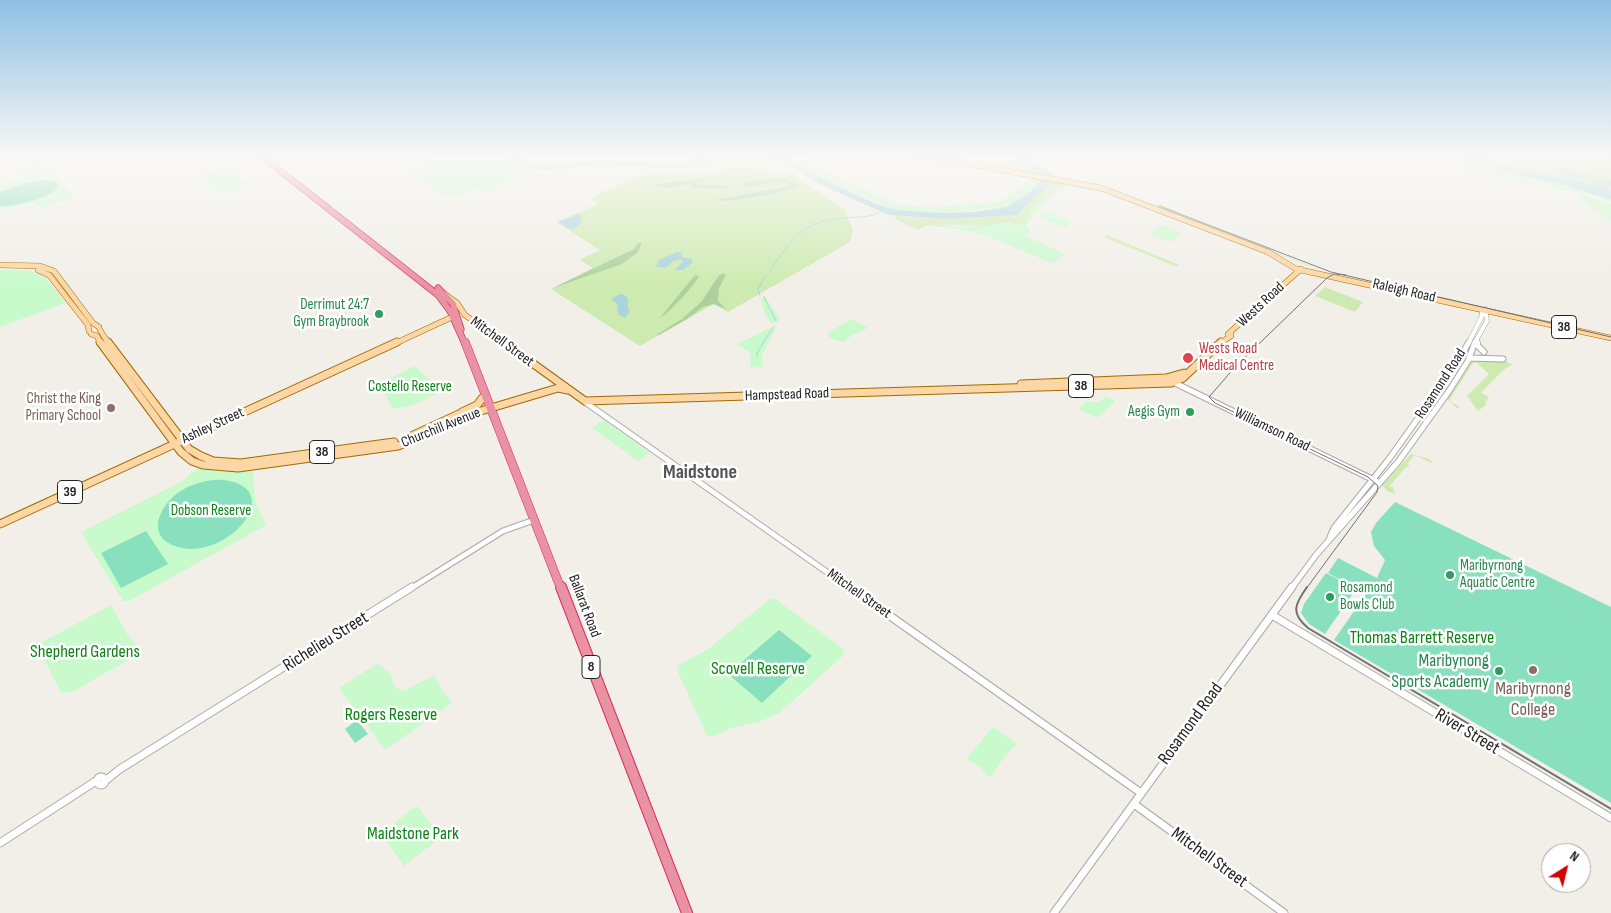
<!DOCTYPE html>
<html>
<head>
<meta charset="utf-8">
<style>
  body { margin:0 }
  #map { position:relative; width:1611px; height:913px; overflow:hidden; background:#f2efe9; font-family:"Sofia Sans Condensed",sans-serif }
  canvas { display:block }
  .north { position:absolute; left:1541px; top:843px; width:50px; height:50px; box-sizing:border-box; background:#fff; border:1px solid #a7a7a7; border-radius:50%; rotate:36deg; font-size:14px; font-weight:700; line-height:20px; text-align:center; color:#222 }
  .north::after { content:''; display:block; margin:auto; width:18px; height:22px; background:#d40000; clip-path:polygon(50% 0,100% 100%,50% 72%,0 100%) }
</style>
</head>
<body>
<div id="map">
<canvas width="1611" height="913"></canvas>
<div class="north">N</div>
</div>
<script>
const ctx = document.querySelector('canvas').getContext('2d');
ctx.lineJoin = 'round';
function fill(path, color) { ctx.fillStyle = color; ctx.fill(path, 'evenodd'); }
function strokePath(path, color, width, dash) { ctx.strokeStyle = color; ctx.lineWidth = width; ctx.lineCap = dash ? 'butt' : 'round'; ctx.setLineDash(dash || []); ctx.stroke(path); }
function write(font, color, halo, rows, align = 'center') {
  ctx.font = font + ' "Sofia Sans Condensed",sans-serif'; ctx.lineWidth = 5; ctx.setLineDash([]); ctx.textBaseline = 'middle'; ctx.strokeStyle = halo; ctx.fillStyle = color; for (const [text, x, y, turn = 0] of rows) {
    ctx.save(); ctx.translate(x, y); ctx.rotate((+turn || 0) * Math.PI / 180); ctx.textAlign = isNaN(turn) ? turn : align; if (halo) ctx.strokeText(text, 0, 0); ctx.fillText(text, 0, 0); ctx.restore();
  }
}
fill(new Path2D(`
  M1484,158H1611V191L1505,165Z
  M745,168L788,172L845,210L853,230L850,242L728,312L714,304L640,346L551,289L593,268L580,260L600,250L556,222L598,204L590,198L638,176Z
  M1053,181L1066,183L1034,206L1026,225L1013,224L1012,222L986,226L938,224L954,226L940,227L928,225L918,230L893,218L897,216L947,219L1017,215C1018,211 1046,190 1053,181Z
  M1160,204L1203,223L1316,265L1180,214L1313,267L1309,266L1155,207Z
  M1106,235L1109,236L1179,265L1177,267L1104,237Z
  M1325,287L1363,302L1355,312L1315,296Z
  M1469,358L1503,359L1512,365L1503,370L1481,393L1489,397L1485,403L1487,404L1478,411L1467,396L1489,374L1476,362L1473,363L1450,399L1451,402L1460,407L1457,408L1447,399L1449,391Z
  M1411,454L1429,459L1434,464L1414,455L1407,464L1410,466L1405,468L1389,487H1393L1395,494L1387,491L1382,485Z`), '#cdebb0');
fill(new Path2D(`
  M774,178L789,180L800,185C788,192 728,204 714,200L787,187L788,184L781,181L745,187L741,185L747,182Z
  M702,179L708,181L697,184L730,186L721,189L692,187L689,184L670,188L650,185Z
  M638,243H642L638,252L622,264L553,288L634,249Z
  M723,273L726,275L719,288L718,301L726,309L714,304L703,307L687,319L659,335H656L682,319L702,301L719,275Z
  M695,275L699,276C695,285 668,314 660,318Z`), '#add19e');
fill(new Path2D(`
  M431,158H507L521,166L537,170L488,190L477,188L448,199L405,167Z
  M520,158H699L675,164L592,161L548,166L529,164Z
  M789,158H807L841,180L874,193L896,205L935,207L999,202L1020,188L1030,178L1027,176L1043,178C1030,192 1017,205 998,209L943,213L895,210L831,183Z
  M938,158H1016L1040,174Z
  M1461,158L1504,172L1568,186L1611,200V202L1581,192L1580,193L1611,204V222L1578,197L1579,193L1499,178C1488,170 1466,170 1452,166Z
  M41,160L75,197L41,208L35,202L0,210V185L22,179L20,176L15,177L20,170L11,169L15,166Z
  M225,168H229L248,185L220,194L201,176Z
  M1066,183L1103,191L1101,193L1068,185L1043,205L1039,211H1037L1027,225L1025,226L1032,230L1025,235L1065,254L1051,263L985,235L942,226H986L1012,222L1013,224L1026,225L1034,206Z
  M1044,211H1046L1072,222L1064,228L1040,218Z
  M1161,225L1182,233L1170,242L1149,234Z
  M0,270C43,270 39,268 65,303L0,327Z
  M765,296L780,320L771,323L764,312L762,302L760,300Z
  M852,319L868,328L854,334L843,342L833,339L828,336L827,333Z
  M777,325L762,355L763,367L748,368L751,366L750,353L737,344Z
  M414,366L443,391L413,405L393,409L380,385L384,382Z
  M1106,396L1115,401L1097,418L1078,409L1085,402H1100Z
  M604,420L650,453L638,461L592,428Z
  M198,468L224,471L253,470L255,501L266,525L129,601H123L82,534L85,530L179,483Z
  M774,598L841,647L844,653L843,656L779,713L759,722L732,728L713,736H707L677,670V666L708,649L770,599Z
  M111,605L127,634L139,648L137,655L72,692L61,693L37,645Z
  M378,663L391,674L394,687L403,691L435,675L441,689L452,703L385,750L339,688Z
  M993,727L1017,744L1005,756L990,778L979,766L966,759Z
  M417,806L441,837L404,866L381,833Z`), '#c8facc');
fill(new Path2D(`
  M41,180L55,181L59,186C50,199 15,206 0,206V192L20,185Z
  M224,480C291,489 223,567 172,545C145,533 162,502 181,491C194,483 209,479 224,480Z
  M1395,502L1611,607V803L1334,640L1366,594L1328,573L1338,558L1377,578L1385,560L1374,546L1371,532L1376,523Z
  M146,531L168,564L121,588L101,553Z
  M1326,573L1356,589L1325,634L1309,624L1301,613L1304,604Z
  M779,630L812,656L762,703L728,674Z
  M357,720L368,734L355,743L345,729Z`), '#88e0be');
fill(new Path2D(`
  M507,158H520L529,164L548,166L592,161L675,164L699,158H709L701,164L683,168L596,166L544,170L526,168Z
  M767,158H789L831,183L877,204L895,210L943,213L975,212L1007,207L1028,194L1043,178L1016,158C1034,158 1039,164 1053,174V181C1046,190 1018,211 1017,215L947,219L889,215L821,185L791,166Z
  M1464,158H1484L1505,165L1601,186L1611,191V200L1568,186L1504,172Z
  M1560,166L1589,175L1597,181L1611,180V186C1593,189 1581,166 1562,170L1564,172C1570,169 1582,173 1585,178L1579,179L1548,170Z
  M579,214L582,216C582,223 578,227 572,230L558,222Z
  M677,252L682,253V257L692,259V263L683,270H675L683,261L680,259L674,261L665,268L656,266L659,260Z
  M622,294L628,298V308L630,311L625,318L618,314L617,303L611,300L616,296Z`), '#aad3df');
strokePath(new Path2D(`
  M770,270C793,239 800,222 843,218C856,217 869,218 881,212
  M760,295L758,289L766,275
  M764,297L776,321
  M757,357V353L773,327`), '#aad3df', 1);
const minorFar2 = new Path2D(`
  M1477,339L1478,344
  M1468,344L1482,316V311L1485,309
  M1474,344L1487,321L1485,309`);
const minorFar1 = new Path2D(`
  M1477,342L1478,346L1484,352
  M1469,358L1503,359
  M1173,382L1380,483
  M585,402L851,589
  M1330,537L1334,528L1389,459L1452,371L1469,342
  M410,589L503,531L534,520
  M1291,589L1316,555L1398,462L1449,391L1468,361L1475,342`);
const minor = new Path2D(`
  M849,587L1141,793
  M1272,615L1611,818
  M97 781a4 4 0 1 1 8 0a4 4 0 1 1-8 0Z
  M105,781L120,769L412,587
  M1134,804L1284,913
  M0,843L96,781
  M1054,913L1292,587`);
const majorFar1 = new Path2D(`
  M915,158L958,162L1101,188L1268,252L1296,269L1611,338
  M0,265L40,266L54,271L93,323L99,327
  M38,270L49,275L88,325L89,331
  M446,295L457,303L465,315L505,344
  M100,330L109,344
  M91,334L97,336L101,344
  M1228,334L1301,269
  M394,344L452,317
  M1219,344L1231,336V333`);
const major = new Path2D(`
  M100,342L181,452L192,461L203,465L238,468L398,446L418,439L464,416L558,388L568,390
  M108,342L189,449L201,456L213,461L241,463L394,442
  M503,342L585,401L1171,383L1183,378L1221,342
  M1021,384L1166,378L1184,373
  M462,412L477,405L484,396
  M407,438L461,413
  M0,524L397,342`);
const highwayFar2 = new Path2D(`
  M264,158L438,295L450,311L465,344
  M438,288L453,304L461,329`);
const highwayFar1 = new Path2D(`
  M465,342L561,589`);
const highway = new Path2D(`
  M561,587L687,913`);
strokePath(minorFar2, '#a9a9a9', 5);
strokePath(minorFar1, '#a9a9a9', 7);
strokePath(minor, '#a9a9a9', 9);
strokePath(majorFar1, '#a06b00', 6);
strokePath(major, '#a06b00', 9);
strokePath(highwayFar2, '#dc2a67', 7);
strokePath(highwayFar1, '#dc2a67', 9);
strokePath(highway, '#dc2a67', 12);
strokePath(minorFar2, '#fff', 4);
strokePath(minorFar1, '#fff', 5);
strokePath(minor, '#fff', 7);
strokePath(majorFar1, '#fcd6a4', 5);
strokePath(major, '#fcd6a4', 7);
strokePath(highwayFar2, '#e892a2', 5.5);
strokePath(highwayFar1, '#e892a2', 8);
strokePath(highway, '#e892a2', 10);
strokePath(new Path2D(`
  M1159,206L1331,272L1611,337
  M1306,589L1377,492L1378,486L1368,477L1215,403L1209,397L1236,366L1327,278L1334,274L1346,275`), '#707070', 1);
strokePath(new Path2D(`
  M1307,587C1295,604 1290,613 1308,628L1611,809`), '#707070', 2);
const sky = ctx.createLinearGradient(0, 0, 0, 286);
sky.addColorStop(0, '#8fc0e4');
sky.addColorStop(0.55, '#f9f8f5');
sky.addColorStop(1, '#f9f8f500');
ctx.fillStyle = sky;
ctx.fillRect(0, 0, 1611, 286);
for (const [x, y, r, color] of [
  [379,314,5,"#2e9e5b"],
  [1188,358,6,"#e0444e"],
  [111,408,5,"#8d6e63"],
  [1190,412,5,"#2e9e5b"],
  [1450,575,5,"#2e9e5b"],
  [1330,597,5,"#2e9e5b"],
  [1533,670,5,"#8d6e63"],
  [1499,671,5,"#2e9e5b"]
]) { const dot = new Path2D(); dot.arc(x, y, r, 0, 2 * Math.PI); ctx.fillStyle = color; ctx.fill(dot); strokePath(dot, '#fff', 2); }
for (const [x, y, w] of [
  [1564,327,25],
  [1081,386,25],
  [322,452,25],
  [70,492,25],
  [591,667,18]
]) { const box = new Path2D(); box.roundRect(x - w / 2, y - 11.5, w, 23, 4); ctx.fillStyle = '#fff'; ctx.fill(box); strokePath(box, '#222', 1); }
write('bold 14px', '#222', null, [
  ["38",1564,327],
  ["38",1081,386],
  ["38",322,452],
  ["39",70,492],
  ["8",591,667]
]);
write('15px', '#222', '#fff', [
  ["Raleigh Road",1404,291,13],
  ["Wests Road",1261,305,-43],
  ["Mitchell Street",502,342,36],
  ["Rosamond Road",1441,384,-57],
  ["Hampstead Road",787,395,-2],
  ["Ashley Street",213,426,-25],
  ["Churchill Avenue",441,428,-22],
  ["Williamson Road",1272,430,26],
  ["Mitchell Street",859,594,35],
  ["Ballarat Road",584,606,69]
]);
write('15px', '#27864d', '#fff', [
  ["Derrimut 24:7",369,305],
  ["Gym Braybrook",369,322],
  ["Aegis Gym",1180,412],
  ["Maribyrnong",1460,566,"left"],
  ["Aquatic Centre",1460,583,"left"],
  ["Rosamond",1340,588,"left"],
  ["Bowls Club",1340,605,"left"]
], 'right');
write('15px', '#be3a42', '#fff', [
  ["Wests Road",1199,349],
  ["Medical Centre",1199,366]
], 'left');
write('15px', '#0c8416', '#fff', [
  ["Costello Reserve",410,387],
  ["Dobson Reserve",211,511]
]);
write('15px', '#785e54', '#fff', [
  ["Christ the King",101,399],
  ["Primary School",101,416]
], 'right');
write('18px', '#0c8416', '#fff', [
  ["Thomas Barrett Reserve",1422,638],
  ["Shepherd Gardens",85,652],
  ["Scovell Reserve",758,669],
  ["Rogers Reserve",391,715],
  ["Maidstone Park",413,834]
]);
write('18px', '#222', '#fff', [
  ["Richelieu Street",326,642,-32],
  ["Rosamond Road",1191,724,-54],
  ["River Street",1467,732,31],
  ["Mitchell Street",1209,858,36]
]);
write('18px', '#27864d', '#fff', [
  ["Maribynong",1489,661],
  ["Sports Academy",1489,682]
], 'right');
write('18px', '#785e54', '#fff', [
  ["Maribyrnong",1533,689],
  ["College",1533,710]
]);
write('bold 20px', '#555', '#fff', [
  ["Maidstone",700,473]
]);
</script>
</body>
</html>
